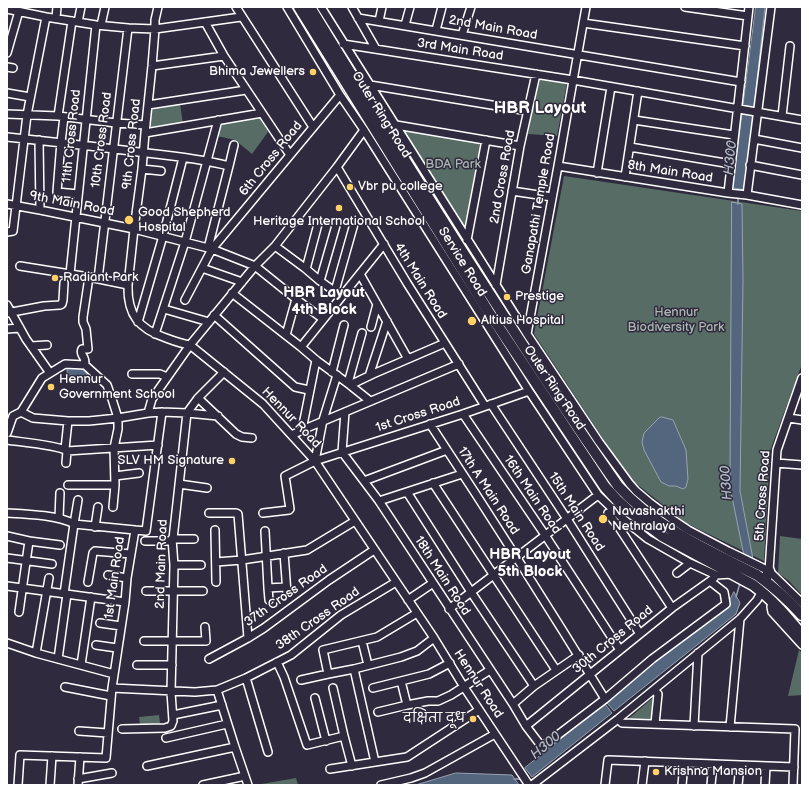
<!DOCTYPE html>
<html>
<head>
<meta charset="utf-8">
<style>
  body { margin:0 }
  #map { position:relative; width:809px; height:792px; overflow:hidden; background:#2f2a3d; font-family:"Balsamiq Sans",sans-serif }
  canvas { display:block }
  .frame { position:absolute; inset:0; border:8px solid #fff; pointer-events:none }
</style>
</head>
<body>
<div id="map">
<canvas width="809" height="792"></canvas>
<div class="frame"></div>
</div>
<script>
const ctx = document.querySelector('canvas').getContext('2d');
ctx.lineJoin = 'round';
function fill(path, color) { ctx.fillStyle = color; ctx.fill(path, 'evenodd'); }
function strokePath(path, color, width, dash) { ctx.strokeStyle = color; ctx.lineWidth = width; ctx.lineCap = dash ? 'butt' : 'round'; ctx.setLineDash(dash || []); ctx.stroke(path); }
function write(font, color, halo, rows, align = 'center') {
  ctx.font = font + ' "Balsamiq Sans","Playpen Sans Deva",sans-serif'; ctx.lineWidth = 3; ctx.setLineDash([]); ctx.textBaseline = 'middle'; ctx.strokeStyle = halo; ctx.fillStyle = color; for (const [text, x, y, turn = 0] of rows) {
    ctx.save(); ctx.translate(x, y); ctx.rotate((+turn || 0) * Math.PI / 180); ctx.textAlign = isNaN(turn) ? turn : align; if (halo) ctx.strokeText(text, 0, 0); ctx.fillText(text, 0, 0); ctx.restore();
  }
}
fill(new Path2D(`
  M538,78L567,83L557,136L528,134Z
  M180,103L183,125L151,130V109Z
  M261,117L268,132L252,154L235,140L217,136L220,123Z
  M403,131H405L478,143L481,146V151L467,234Z
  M564,176L802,211V364L770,451L764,561L686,523L629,478L534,334Z
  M780,536L802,539V595L789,581L778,573Z
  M799,650L802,653V695L788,696Z
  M655,696L653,720H627Z
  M159,715L160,723L140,725L139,717Z
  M296,778L298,785H256Z`), '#586c66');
const water = new Path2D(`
  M756,7H765L745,190L733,188Z
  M732,202L742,204L743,280L740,491L753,559L744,556L730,487Z
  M81,367L87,373V381L68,382L67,368Z
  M662,417L673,420L686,450L688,479L686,487L683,489L676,486H669L661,482L644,450L642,442L644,433L659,418Z
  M734,592L740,603L736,614L614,711L606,702L728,603Z
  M605,704L612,713L532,777L525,768Z
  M456,773L512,775L519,785H416Z`);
fill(water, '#53667e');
strokePath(water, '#98a3b2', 1);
strokePath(new Path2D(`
  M738,204V196
  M736,597L740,583
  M514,779H522`), '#98a3b2', 1.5);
const minor = new Path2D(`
  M236,7L313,127
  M287,7L340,95L364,130L529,391L598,495L622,518L648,539L690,563L716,575L732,574
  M321,7L527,334L599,442L629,483L636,491L649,502L673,520L688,530L728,551L769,571L802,603
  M352,7L376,49
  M685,7L748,16
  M7,9L46,17L96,25L128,28L155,29L241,17
  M56,18L57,7
  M358,18L741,82
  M379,21L382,7
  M78,22L81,7
  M205,22L224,56L290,155
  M583,23L745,46
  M101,25L105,7
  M405,25L410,7
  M436,30L442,7
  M462,35L471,7
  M343,44L573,80L802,120
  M7,53L19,11
  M152,66L224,56
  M7,67L13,68
  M370,85L528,111
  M7,93L30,97
  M148,105L246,90
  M7,114L58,116L116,123L146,125
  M58,116L72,21
  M782,116L790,46
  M64,117L61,142L57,192L78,194
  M634,120L734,135
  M396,125L520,146
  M145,133L262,113
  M7,137C54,142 101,147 147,153C175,156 202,159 229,166L208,248
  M754,139L802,148
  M39,140L40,210
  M630,147L731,164
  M750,165L802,175
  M229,166L234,145
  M558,166L728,193L747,195L802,205
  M337,167L407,283L485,406
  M142,169L161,171
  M597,173L611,87
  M625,177L638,91
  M512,191L552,197
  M728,193L749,7
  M747,195L771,7
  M7,204L40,210L134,229L212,249L255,266L296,299L323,319
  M7,232L13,231L27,115L46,17
  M467,240L486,140
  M275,246L306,269L320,281L337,293L341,297
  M20,266L89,277L128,285C127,315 139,329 166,338C174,341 182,344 190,345
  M202,268L242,282
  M306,269L318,224
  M70,274L96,25
  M360,274L408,359
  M98,279L128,28
  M320,281L337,222
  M128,285L134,229L142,169L145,133L152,66L155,29V20L158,7
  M496,285L520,146L536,74
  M335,291L354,224
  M232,293L301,347L316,360L350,385L370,401
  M185,300L212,249L340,95
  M7,305L26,339L50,373
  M164,309L209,322
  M7,313L44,306L60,305L62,304L63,300L64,283
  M214,315L295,387L309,390
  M138,322L163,236L183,158
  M371,327L377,304
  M7,329L20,328
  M155,334L185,242L218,120
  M527,334L558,166L586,7
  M286,335L296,299
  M190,345L263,404L315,461L434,638L464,687L529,785
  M31,346L47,345
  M301,347L384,244
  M85,365C85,362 85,360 84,358C82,354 80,353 82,349H88L86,329L83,322V317L89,277
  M332,372L344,325
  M132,374H160L167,377
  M369,376L387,321
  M348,383L362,333
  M350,385L373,374L445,343
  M198,398L236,434L242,437L252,438
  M491,404L567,519L640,634
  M21,412L33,418L68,421H89L118,418V429L114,448L115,485L113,507
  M345,412L342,452L379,501L513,704L526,726L542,747L605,699L652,659L726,604L724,592L710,581
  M148,413L152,399L190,345L255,266L275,246L337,167L364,130
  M463,414L545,535L620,650
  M789,418L802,420
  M430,424C490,515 548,606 605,699
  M302,430L345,412L459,364
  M7,433L13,416L21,412L42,378L65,364L85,365L107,385L112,399L118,418L148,413L162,412L187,413L198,398L224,372
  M292,435L302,430L316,360
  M7,440C20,442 58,445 67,451L158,445
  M65,449L68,421
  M315,461L323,420L337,375
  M66,463L67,451
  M776,463L802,465
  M115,476L139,473
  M364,481L447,450
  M433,483L556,670
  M179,484L207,488
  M68,485H115
  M407,492L471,592L534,686
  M379,501L462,474
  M7,513C26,514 58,515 74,524L78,500
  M209,513H236L238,514L248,638
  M263,513L289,510L290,509L285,476L315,461L463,414L529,391
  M608,513L618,526L672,608
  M59,518L60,493
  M95,527L98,507
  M215,530L216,582
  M265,531L268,588
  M7,536L29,541L19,612
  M173,539H194
  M29,541L60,545
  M145,541H172
  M284,553L287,593
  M7,558L52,564
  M216,562L242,560L307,550L355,521
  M174,565H201
  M769,571L777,450L802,378
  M677,573L690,563
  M108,575L127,578
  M88,582L93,553L95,551L131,554
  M7,586L125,602
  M146,591H203
  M64,594L74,524L135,530
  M269,600L268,588L286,587
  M408,600L433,583
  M772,601L771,607L772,612L802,645
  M449,609L598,495
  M100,623L121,626
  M144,641H206L205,627
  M362,641L368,665
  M7,643L36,653L114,674
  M96,645L117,648
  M36,653L49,578
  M58,659L67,594
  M209,659L248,638L264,628L329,580L374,550
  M277,662L284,677L307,745L344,736L352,766
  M81,665L91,597
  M137,665H172
  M328,674L323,650L377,637L417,613
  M246,678L268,752
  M301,680L328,674L354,669
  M65,687L111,696
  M112,688L195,692L217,690L246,678L291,655L341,615L396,582
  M333,688L344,736
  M373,688L401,681
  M217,690L235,747L248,785
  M654,690L658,694L655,724
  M315,698L326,741
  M513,704L534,686L579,655
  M407,705L401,681L429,674L450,663
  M378,712L407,705L428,701H438L451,695L490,670
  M173,715L222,705
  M618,719L622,723L795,729L793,785
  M526,726L672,608L710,581L714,578
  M694,726L698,653
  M730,727L740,619
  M122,729L165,728L171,726L173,721L171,692L174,565L172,539H173L187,413L218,416
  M79,731L108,733
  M166,738L227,724
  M375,762L354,669L401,657L417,651L434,638
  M147,766L235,747
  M330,769L375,762L407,757L479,710
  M78,779L112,773
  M18,785L20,755L106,758L112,688L125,602L127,578L135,530L146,531L162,412
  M50,785L52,756
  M78,785L80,757
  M203,785L245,776
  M381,785L411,778L425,773L495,734
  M532,785L618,719L740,619L757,600L762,591
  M605,785L608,760L794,767
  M642,785L645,761
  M682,785L684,763
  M711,785L713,764
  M738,785L740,765
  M765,785L766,766`);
const highway = new Path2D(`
  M299,7L488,311L605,487L617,500L630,512L662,536L753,585C772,599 787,617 802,635
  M310,7C341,59 374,110 406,162C474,271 544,380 618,486C656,528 708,550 757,575C774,587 788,600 802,615
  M765,581L769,571`);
strokePath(minor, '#fff', 10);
strokePath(highway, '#fff', 13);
strokePath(minor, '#2f2a3d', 7);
strokePath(highway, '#2f2a3d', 10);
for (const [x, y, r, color] of [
  [313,72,4,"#ffd166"],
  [350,187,4,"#ffd166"],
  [339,208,4,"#ffd166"],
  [129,220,5,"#ffd166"],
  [55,278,4,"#ffd166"],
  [507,297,4,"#ffd166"],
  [472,321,5,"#ffd166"],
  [51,387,4,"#ffd166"],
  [232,461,4,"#ffd166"],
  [603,519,5,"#ffd166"],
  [473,719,4,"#ffd166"],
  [656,772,4,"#ffd166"]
]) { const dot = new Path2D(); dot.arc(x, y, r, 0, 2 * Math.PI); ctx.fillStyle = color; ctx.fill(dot); strokePath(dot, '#2f2a3d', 1.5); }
write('13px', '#fff', '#2f2a3d', [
  ["2nd Main Road",493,28,10],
  ["3rd Main Road",460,50,9],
  ["Outer Ring Road",381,115,58],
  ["11th Cross Road",72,136,-84],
  ["10th Cross Road",102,140,-83],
  ["9th Cross Road",132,144,-84],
  ["6th Cross Road",271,159,-51],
  ["8th Main Road",670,172,9],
  ["2nd Cross Road",503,177,-80],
  ["9th Main Road",72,204,11],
  ["Ganapathi Temple Road",539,204,-80],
  ["Service Road",462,262,58],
  ["4th Main Road",420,281,58],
  ["Outer Ring Road",554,388,56],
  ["1st Cross Road",418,415,-18],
  ["Hennur Road",291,418,46],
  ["17th A Main Road",488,491,57],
  ["16th Main Road",532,495,56],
  ["5th Cross Road",763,496,-86],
  ["15th Main Road",576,512,57],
  ["2nd Main Road",162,564,-88],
  ["18th Main Road",442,576,57],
  ["1st Main Road",115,578,-82],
  ["37th Cross Road",286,596,-35],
  ["38th Cross Road",318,619,-35],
  ["30th Cross Road",613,640,-39],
  ["Hennur Road",478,684,57]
]);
write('13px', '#fff', '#2f2a3d', [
  ["Bhima Jewellers",305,72,"right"],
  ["Vbr pu college",358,187],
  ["Good Shepherd",138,213],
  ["Hospital",138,228],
  ["Heritage International School",339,222,"center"],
  ["Radiant Park",63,278],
  ["Prestige",515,297],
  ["Altius Hospital",481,321],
  ["Hennur",59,380],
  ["Government School",59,395],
  ["SLV HM Signature",224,461,"right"],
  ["Navashakthi",612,512],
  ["Nethralaya",612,527],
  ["दक्षिता दूध",465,719,"right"],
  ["Krishna Mansion",664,772]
], 'left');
write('13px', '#acb6b2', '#2f2a3d', [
  ["BDA Park",453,165],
  ["Hennur",676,313],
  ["Biodiversity Park",676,328]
]);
write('italic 14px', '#b2bac5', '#2f2a3d', [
  ["H300",731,158,-84],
  ["H300",727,483,-94],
  ["H300",546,746,-40]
]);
write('bold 15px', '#fff', '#2f2a3d', [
  ["HBR Layout",324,293],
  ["4th Block",324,310],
  ["HBR Layout",530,555],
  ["5th Block",530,572]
]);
write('bold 17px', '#fff', '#2f2a3d', [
  ["HBR Layout",540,109]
]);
</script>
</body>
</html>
